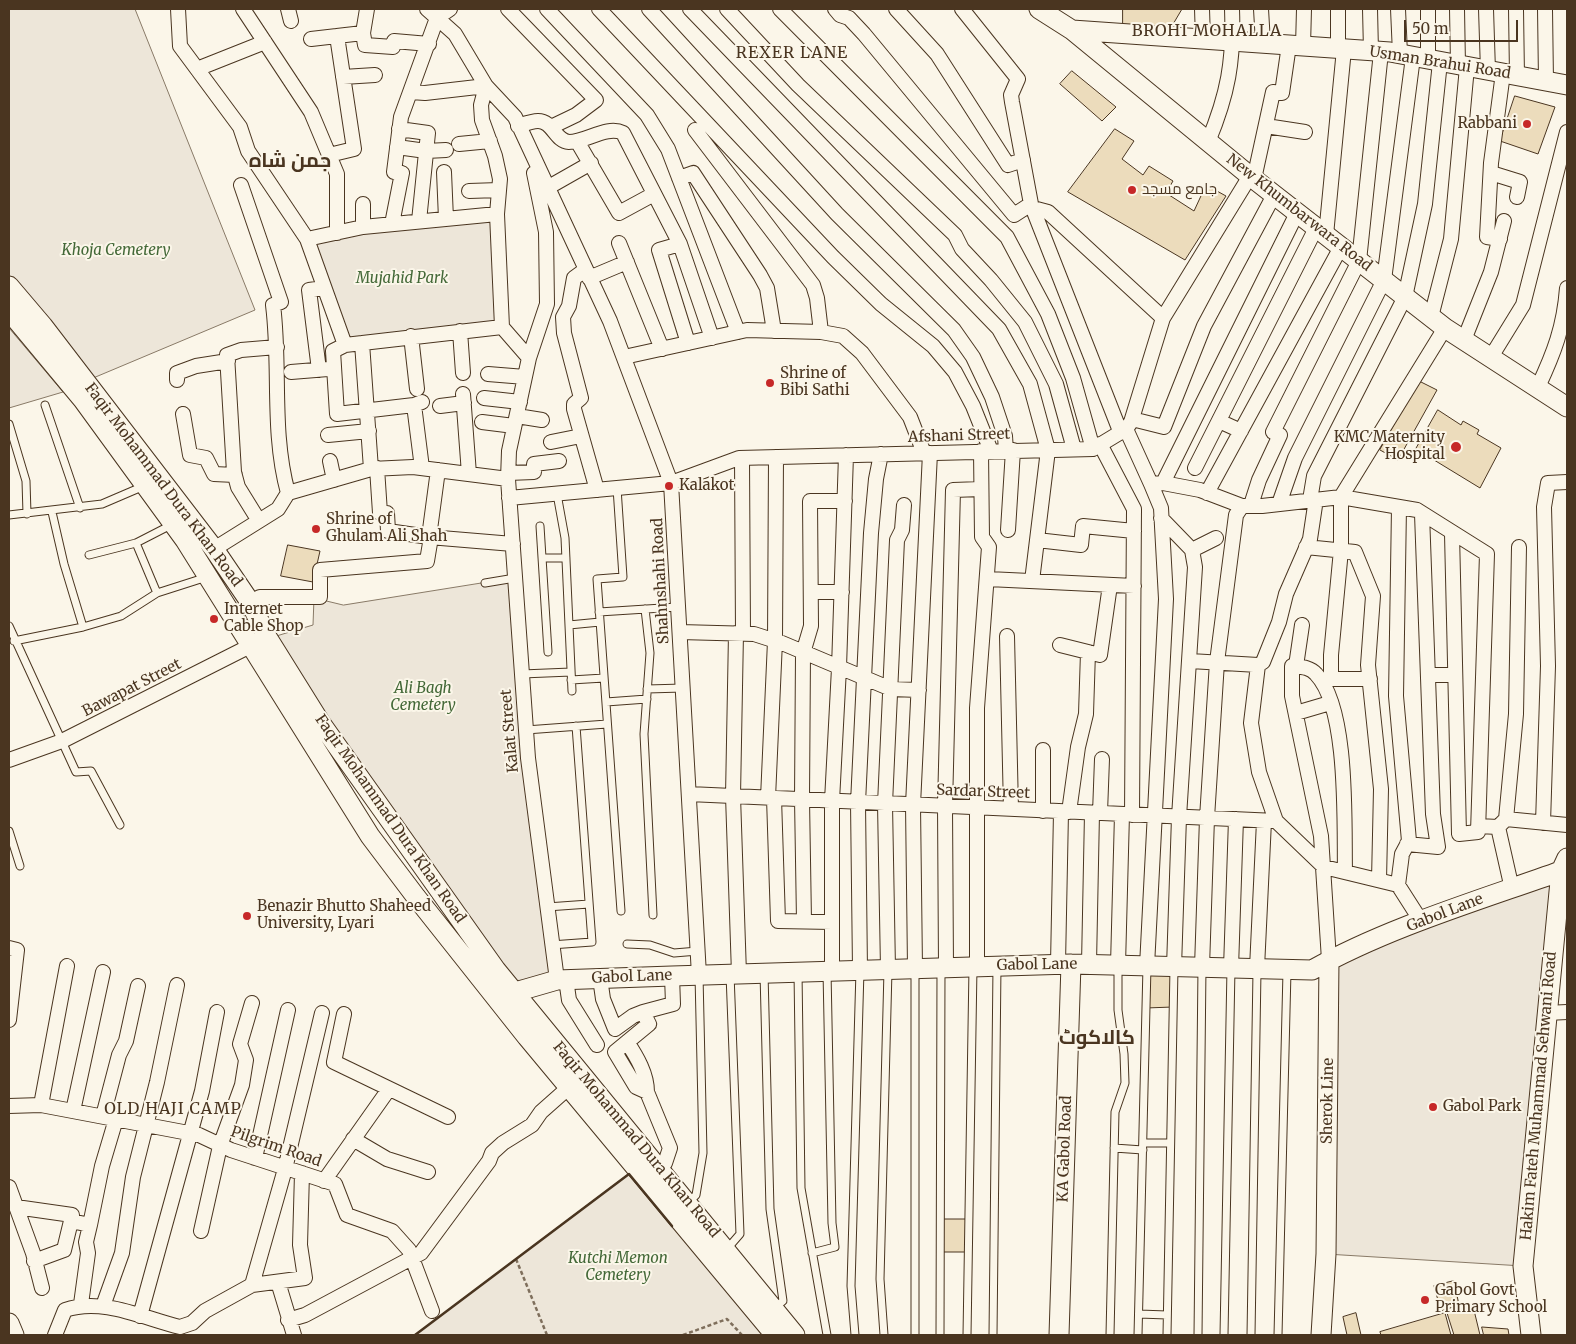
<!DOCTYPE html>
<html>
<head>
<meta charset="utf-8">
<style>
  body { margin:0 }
  #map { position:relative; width:1576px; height:1344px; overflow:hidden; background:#fbf6e9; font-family:Merriweather,serif }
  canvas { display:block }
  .frame { position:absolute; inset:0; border:10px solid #4a3520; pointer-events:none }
  .scale { position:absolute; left:1404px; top:20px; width:114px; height:22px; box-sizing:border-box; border:2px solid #4a3520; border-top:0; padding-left:6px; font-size:15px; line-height:18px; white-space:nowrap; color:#4a3520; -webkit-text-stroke:4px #fbf6e9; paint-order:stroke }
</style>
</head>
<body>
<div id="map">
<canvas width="1576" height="1344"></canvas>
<div class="frame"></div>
<div class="scale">50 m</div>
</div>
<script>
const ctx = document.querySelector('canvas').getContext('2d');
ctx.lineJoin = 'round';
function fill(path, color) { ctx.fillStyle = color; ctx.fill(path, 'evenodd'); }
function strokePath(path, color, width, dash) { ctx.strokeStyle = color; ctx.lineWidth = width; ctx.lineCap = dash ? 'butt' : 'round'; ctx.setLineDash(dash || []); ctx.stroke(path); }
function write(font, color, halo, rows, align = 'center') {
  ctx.font = font + ' Merriweather,Cairo,serif'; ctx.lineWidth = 4; ctx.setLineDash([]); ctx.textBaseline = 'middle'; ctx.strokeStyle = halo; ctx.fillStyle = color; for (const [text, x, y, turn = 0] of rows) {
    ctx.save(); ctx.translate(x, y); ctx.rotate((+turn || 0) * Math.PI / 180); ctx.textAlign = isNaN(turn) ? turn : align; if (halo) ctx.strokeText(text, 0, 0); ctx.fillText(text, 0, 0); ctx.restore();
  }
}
const green = new Path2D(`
  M9,9H135L255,310L67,389L9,312Z
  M497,214L502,327L345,345L307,239Z
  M9,328L63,392L9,408Z
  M515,578L556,979L504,981L253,643L313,625L314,598L343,605Z
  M1561,871L1523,1266L1326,1254L1329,960Z
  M629,1174L765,1335H415Z`);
fill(green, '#ede6d9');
strokePath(green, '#887966', 1);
const building = new Path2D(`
  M1123,9H1182L1169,31L1123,29Z
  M1072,71L1116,107L1102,121L1060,84Z
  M1515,96L1555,107L1538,154L1500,141Z
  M1115,129L1134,141L1122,159L1143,175L1149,166L1173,181L1166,193L1194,211L1206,185L1226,196L1185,260L1068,192Z
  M1419,381L1437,390L1398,460L1380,450Z
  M1438,410L1461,425L1463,421L1479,430L1477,434L1501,448L1480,488L1416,449Z
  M288,545L320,551L313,582L281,576Z
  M1147,966L1174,967L1173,1007L1146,1008Z
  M940,1219H969V1252H940Z
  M1454,1281L1459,1305L1441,1311L1434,1286Z
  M1473,1306L1480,1335H1454L1447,1313Z
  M1356,1313L1361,1335H1347L1343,1317Z
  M1445,1313L1451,1335H1381L1380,1332Z
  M1482,1327L1508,1329L1509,1335H1484Z`);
fill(building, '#ecdcbc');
strokePath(building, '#4a3520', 1);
const lane = new Path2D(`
  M45,405L80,508
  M9,424L26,481L27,514
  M617,488L623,577L597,579L621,911
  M557,494L565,538L572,691
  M9,515L102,504L144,486
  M540,526L548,652
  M136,543L157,593
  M89,555L136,543L173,524
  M542,558H566
  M485,583L515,578
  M645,609L650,653L644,734L653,915
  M599,612L678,607
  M569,625L600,622
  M9,626L76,772L91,771L120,825
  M83,627L121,616L157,593L207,577
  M14,641L83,627L64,564L52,512
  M522,674L571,672
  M571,680L604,678
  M647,689L683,688
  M606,702L647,699
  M526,730L607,724
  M9,831L20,866
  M547,907L589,904
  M627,944L650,945L674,953L698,951
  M551,945L592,942L576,726
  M798,972L801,1188L827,1335
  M764,973L770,1209L783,1301L774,1308
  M1143,1143H1170
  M1114,1148L1143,1150
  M688,1203L696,1195L703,1153L699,975
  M727,1249L740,1234L730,974
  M812,1253L835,1247L832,1223L827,971
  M1139,1314L1167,1315
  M855,1335L851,1286L860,970
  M884,1335L880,1279L888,970
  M915,1335V969
  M940,1335L941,968
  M967,1335L973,967
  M993,1335L997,966
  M1110,1335L1115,1112L1125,1083L1124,1054L1118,1010V966
  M1138,1335L1147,966
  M1167,1335L1174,968
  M1198,1335L1202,967
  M1224,1335L1231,968
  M1251,1335L1257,971
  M1278,1335L1287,971`);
const street = new Path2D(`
  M178,9L180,46L240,127L248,151L307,239L345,345L502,327
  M243,9L311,112L337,174V233
  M288,9L291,21
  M427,9L455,34L486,86L515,117L610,321L671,483L699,975
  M508,9L596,100L576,115L551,127
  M547,9L647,115L668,149L738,332
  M599,9L833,257L881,304L933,346L955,372L973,406L991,451
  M649,9L837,214L954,330L973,357L992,397L1005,436L1006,451
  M690,9L999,329L1030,384L1048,450L1032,581
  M727,9L798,85L955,235L962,249L991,280L1025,322L1056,384L1074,449
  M780,9L1007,237L1048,314L1073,378L1093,449
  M835,9L840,15L849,18L864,34L1014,215L1031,204
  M896,9L937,54L1008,165L1023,160
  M962,9L1018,79L1011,95L1012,102L1031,204L1120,431
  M1202,9L1203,39
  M1261,9L1263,43
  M1338,9V49
  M1370,9L1371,51
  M1398,9L1400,54
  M1428,9V59
  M1457,9L1458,65
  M1486,9L1488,71
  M1516,9L1517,76
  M1545,9L1546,81
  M363,33L365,45L393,47L394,41L429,44
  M311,39L363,33L367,9
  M1303,46L1304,9
  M197,69L265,42
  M343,77L375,75
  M411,92L425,93L486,86L481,105L482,120L495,156L500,179L497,214L502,327L529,358L509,451L508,479L528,758L557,980
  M518,126C524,124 532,121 538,121C553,121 555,141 569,142C586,142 607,125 623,133L680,244L712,338
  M1266,126L1305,132
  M399,129L428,133L419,221
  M695,130L813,285L817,298L821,332
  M577,141L619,213L654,194
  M1208,142C1228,94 1234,61 1232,9
  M459,144L490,141
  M397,147L426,151L446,150
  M329,155L354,149L337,36
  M444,172L446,219
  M1491,173L1520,182L1517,197
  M679,178L693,173L760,275L767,288L774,331
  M1254,179L1273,92L1282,93L1289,45
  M241,185L281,302L273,305C281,368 271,431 288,493
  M547,188L591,163
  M469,191L499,190
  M1033,208L1048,212L1163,318
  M392,224L402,173L394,172L401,117L437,18L450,9
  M363,227V204
  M1326,235L1344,49
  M307,239L363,227L497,214
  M1500,239L1487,237L1491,163L1503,73
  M619,243L662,349
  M680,244L659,250L688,343
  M585,270L574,278L569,306L563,317L564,333L581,398L574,404V409L597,490
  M589,278L627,262
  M1431,317L1451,239L1467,67
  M460,331L463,373
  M411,336L417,389
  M1464,340L1491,272L1504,221
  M362,343L371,469
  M345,345L333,351L337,414L414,405L422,402
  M624,357L747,330L821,332L843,336L862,353L910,417L924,453
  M1491,357L1523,305L1567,132
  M529,358L547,304L546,232L534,173
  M319,370L309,290L324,288
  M291,372L328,369
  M488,374L525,377
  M177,380V373L196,366L228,361
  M1538,387C1554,353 1564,327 1567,288
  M463,394L469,474
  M484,398L520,402
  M414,405L422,468
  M440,406L464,403
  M183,414L190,455L206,458L214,474L235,475
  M517,416L542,420
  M1132,419L1164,427L1204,326L1274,195
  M1219,421L1241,431
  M482,422L514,426
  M1126,429L1151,484L1163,483L1200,490L1242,506H1262L1341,497L1417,510L1487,554L1478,832L1459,834L1452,534
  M328,435L369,431
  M551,442L581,436
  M1100,444L1134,509L1132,815
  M742,458L743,633
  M330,461L334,480
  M377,468L380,513H387L388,531L429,537L513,544
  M1195,468L1316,228
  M508,473L534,472V464L559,461
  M1163,483L1297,213
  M1207,493L1341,247
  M509,498L671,483L739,458L1093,449L1126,429L1131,422L1163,318L1250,176
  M1310,500L1314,476L1405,297L1425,204L1440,62
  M1279,504L1295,458L1384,280L1413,57
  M1251,505L1259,480L1280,435L1273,432L1359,261L1381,52
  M1161,518L1192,550L1195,567L1179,817L1174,967
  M259,521L238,487L234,472L227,355L241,350L277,347
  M1008,530L1013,450
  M429,537L438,470
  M1037,540L1081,545L1083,526L1134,531
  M1306,547L1355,552L1373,596L1368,665L1381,789L1379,880
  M214,549L278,509L288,493L371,469L413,467L508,479
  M1192,550L1216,538
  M988,579L1134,586
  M811,592H842
  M250,602L260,597H320V570L427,561L431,537
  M680,632L754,634L782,643L891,689L919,690
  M736,633L733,796L739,974
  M1007,636L1011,809
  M1060,645L1100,655L1110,585
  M1190,661L1258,665L1263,662L1279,622L1286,594L1310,539L1316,499
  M1258,665L1251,723L1259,772L1276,821L1324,867L1398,885L1421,921
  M1296,666L1302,625
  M1429,675H1455
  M1370,679H1331V655L1341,550V497L1445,328
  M1296,713L1330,703
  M1043,750V811
  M9,760L62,741L258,642
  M689,794L1276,821
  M768,798L775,641L776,457
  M774,798L778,921L832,922
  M1069,812L1078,747L1086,714L1088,652
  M1100,813L1102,759
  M1506,819L1567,825
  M1543,823L1548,666L1544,507L1548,483L1567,482
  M1478,826L1498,827L1506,819L1516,714L1519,547
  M1498,827L1512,889
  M1407,844L1438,847L1433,814L1422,514
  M1398,885L1402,854L1409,841L1396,696L1399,507
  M804,921L802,799L803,653L811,626L810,501H845
  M9,948L17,950L9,1020
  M1329,960L1321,836L1292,696V666C1301,667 1310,667 1316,674C1349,708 1344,825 1345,872
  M1058,964L1061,812
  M1089,964L1092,813
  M1118,965L1122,814
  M1147,966L1166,599L1161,508L1151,484
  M946,967L945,806L953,490L981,489
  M977,967V708L989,547L982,537L981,451
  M1202,967L1207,818L1217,662L1236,515L1242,506
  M915,968L913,805L930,453
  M1231,968L1236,819
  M1257,968L1264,821
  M888,969L885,804L897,540L902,530L904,505
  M860,970L858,803L871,533L876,479L881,454
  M832,971V801L839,668L846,455
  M600,978L603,999L615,1029L633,1016L643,1012
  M566,979L569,1000L597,1045
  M1547,1013L1567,1012
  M344,1014L334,1062L448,1117
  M627,1042C637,1057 647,1074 647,1092
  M41,1105L67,966
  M9,1106L41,1105L199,1135L231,1150L335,1184L347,1215L392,1231L409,1250L432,1311
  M73,1111L103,972
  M103,1116L119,1055L126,1041L138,986
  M353,1139L387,1159L428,1172
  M255,1158L288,1010
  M653,1176L665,1163L670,1148L647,1092L636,1087L615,1052L649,1024L643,1012L673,1004L672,976
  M324,1181L389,1089
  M9,1187L33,1253L42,1288
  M16,1207L72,1215L71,1221L90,1225L102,1166L116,1119
  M201,1231L220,1146L242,1085L246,1060L240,1044L252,1003
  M34,1261L64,1250L71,1221
  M278,1282L294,1335
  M252,1285L305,1278L300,1245L302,1173
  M81,1304L88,1253L86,1242L90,1225
  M103,1306L122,1253L133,1177L157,1082L177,985
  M140,1316L202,1091L217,1012
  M288,1320L305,1315L421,1253L489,1161L492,1153L503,1143L532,1125L541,1112L576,1081
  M55,1335L65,1310C102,1297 143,1318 180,1327L192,1323L205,1311L252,1285L285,1169L322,1013`);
const secondary = new Path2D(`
  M1039,9L1072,30L1250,176L1445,328L1567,407
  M1072,30L1390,52L1567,85
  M9,286L43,326L214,549L250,602L267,637L320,722L496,970L795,1335
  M9,311L83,400L185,540L370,836L416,897L527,1037L775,1335
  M505,995L557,980L672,976L1071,964L1312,970C1386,928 1480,900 1561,871
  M9,1323L14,1335
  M1059,1335L1071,964
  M1321,1335L1326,1254L1329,960
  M1531,1335L1523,1266L1561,871L1567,858`);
strokePath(lane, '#4a3520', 9);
strokePath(street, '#4a3520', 16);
strokePath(secondary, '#4a3520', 21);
strokePath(new Path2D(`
  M516,1259L547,1335
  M683,1335L727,1319L742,1335`), '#7f6f5c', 2.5, [4, 2.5]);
strokePath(lane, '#fbf6e9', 7);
strokePath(street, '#fbf6e9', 14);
strokePath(secondary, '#fbf6e9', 19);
strokePath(new Path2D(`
  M415,1335L629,1174L672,1226`), '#4a3520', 2.5);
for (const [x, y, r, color] of [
  [1527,124,5,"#c62828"],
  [1132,190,5,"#c62828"],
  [770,383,5,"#c62828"],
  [1456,447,6,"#c62828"],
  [669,486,5,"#c62828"],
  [316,529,5,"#c62828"],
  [214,619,5,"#c62828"],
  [247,916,5,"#c62828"],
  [1433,1107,5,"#c62828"],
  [1425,1300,5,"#c62828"]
]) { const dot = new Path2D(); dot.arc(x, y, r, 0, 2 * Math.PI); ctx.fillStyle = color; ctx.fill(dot); strokePath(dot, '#fbf6e9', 2); }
write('15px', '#4a3520', '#fbf6e9', [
  ["Usman Brahui Road",1440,63,9],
  ["New Khumbarwara Road",1299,213,38],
  ["Afshani Street",959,436,-2],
  ["Faqir Mohammad Dura Khan Road",163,485,53],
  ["Shahnshahi Road",661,581,-93],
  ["Bawapat Street",132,688,-27],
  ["Kalat Street",510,731,-95],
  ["Sardar Street",983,792,2],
  ["Faqir Mohammad Dura Khan Road",390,819,55],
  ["Gabol Lane",1445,913,-21],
  ["Gabol Lane",1037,965,-1],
  ["Gabol Lane",632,977,-2],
  ["Hakim Fateh Muhammad Sehwani Road",1539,1096,-85],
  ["Sherok Line",1328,1101,-89],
  ["Faqir Mohammad Dura Khan Road",636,1140,50],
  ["Pilgrim Road",276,1147,19],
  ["KA Gabol Road",1065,1149,-88]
]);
write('15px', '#4a3520', '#fbf6e9', [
  ["Rabbani",1517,124,"right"],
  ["جامع مسجد",1142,190],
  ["Shrine of",780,374],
  ["Bibi Sathi",780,391],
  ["KMC Maternity",1445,438,"right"],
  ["Hospital",1445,455,"right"],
  ["Kalakot",679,486],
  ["Shrine of",326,520],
  ["Ghulam Ali Shah",326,537],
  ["Internet",224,610],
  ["Cable Shop",224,627],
  ["Benazir Bhutto Shaheed",257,907],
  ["University, Lyari",257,924],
  ["Gabol Park",1443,1107],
  ["Gabol Govt",1435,1291],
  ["Primary School",1435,1308]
], 'left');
write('italic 15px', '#436837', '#fbf6e9', [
  ["Khoja Cemetery",116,251],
  ["Mujahid Park",402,279],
  ["Ali Bagh",423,689],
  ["Cemetery",423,706],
  ["Kutchi Memon",618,1259],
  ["Cemetery",618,1276]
]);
ctx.letterSpacing = '1px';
write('16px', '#4a3520', '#fbf6e9', [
  ["BROHI MOHALLA",1207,31],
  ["REXER LANE",792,53],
  ["OLD HAJI CAMP",173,1109]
]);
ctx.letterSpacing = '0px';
write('bold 20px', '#4a3520', '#fbf6e9', [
  ["جمن شاہ",290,161],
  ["کالاکوٹ",1097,1038]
]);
</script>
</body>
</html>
